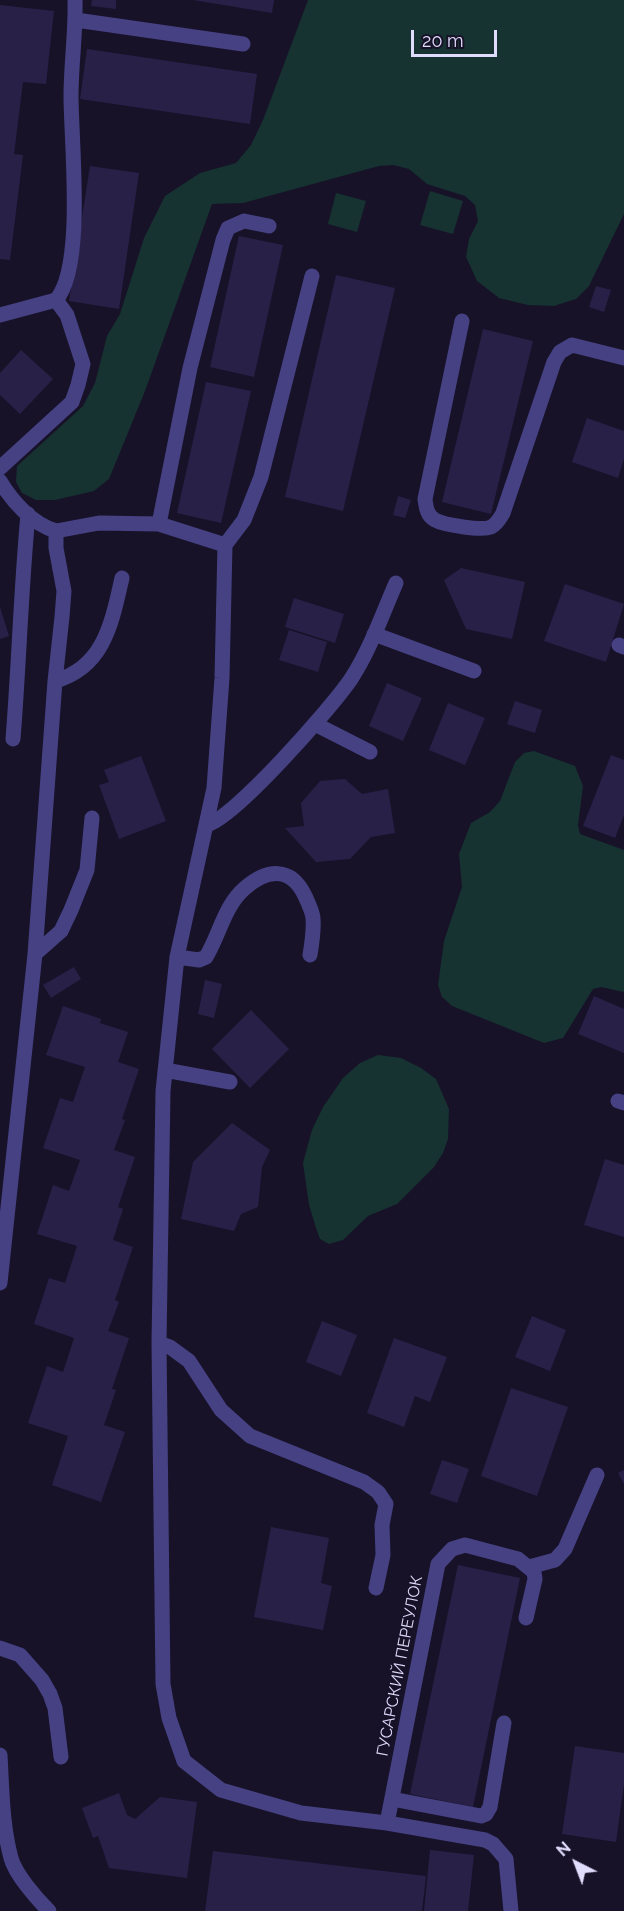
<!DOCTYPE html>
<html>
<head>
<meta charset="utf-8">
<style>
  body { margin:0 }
  #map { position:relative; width:624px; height:1911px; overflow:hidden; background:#171228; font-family:Raleway,sans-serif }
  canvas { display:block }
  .north { position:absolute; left:546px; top:1833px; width:60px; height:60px; -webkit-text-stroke:4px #171228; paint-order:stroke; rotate:318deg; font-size:16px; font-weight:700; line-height:24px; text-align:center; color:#e0dcfc }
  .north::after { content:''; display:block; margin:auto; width:21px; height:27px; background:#e0dcfc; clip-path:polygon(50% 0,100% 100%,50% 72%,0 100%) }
  .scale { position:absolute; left:411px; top:30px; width:86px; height:27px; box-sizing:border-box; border:3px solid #e0dcfc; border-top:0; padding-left:8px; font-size:18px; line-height:21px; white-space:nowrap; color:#e0dcfc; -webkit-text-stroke:4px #171228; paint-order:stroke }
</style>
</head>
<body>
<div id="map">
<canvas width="624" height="1911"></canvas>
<div class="north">N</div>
<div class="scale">20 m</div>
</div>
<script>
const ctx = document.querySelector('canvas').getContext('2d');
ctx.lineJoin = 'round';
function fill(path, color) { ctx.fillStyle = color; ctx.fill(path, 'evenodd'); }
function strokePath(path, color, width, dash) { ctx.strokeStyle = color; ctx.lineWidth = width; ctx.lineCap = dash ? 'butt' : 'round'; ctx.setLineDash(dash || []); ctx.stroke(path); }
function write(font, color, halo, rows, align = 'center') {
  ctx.font = font + ' Raleway,sans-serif'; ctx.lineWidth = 4.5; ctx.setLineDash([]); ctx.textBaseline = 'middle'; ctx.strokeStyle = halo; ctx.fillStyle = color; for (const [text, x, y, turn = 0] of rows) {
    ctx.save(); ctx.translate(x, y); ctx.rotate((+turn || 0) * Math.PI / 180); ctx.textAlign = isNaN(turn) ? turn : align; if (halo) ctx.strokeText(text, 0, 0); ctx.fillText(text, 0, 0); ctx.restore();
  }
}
fill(new Path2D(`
  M308,0H624V214L589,286L576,299L554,306L528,305L499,298L477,281L466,257L469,239L478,221L475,205L465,196L427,184L409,169L393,165L379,166L243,203L212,204L145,391L109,479L94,491L55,500H36L22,493L16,482L17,466L83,406L95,383L107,336L120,314L144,238L165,196L200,173L236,163L251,145L263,120Z
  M430,191L463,201L453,234L420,225Z
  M336,193L366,201L357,232L328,224Z
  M534,751L575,766L583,786L578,825L580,834L624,850V992L601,987L593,989L563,1038L544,1043L452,1006L442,997L438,985L444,941L462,887L459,854L471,823L490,812L500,801L515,762L524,753Z
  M378,1055L401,1058L421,1068L436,1079L449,1109L448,1139L443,1153L434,1167L397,1204L368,1216L343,1240L329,1244L320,1239L317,1231L309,1205L303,1163L312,1130L323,1107L343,1078L360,1063Z`), '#163231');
fill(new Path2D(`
  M92,0H116V9L91,6Z
  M193,0H274L272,13Z
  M0,5L54,11L46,84L23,82L14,154L23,155L10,260L0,259Z
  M87,49L257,74L250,124L80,99Z
  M90,166L139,173L119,309L69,301Z
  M239,236L283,245L254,377L210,367Z
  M336,275L395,288L343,511L285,497Z
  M596,286L611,290L604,312L589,307Z
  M483,329L533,341L491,514L442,502Z
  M21,350L53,379L20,414L0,395V373Z
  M206,382L251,391L221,523L177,513Z
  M587,418L624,431V459L618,478L572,462Z
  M398,496L411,500L405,518L393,515Z
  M461,568L525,582L512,639L466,629L444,580Z
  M565,584L624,604L606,662L544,641Z
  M294,598L344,614L335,643L285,627Z
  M0,607L9,636L0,639Z
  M289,630L327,642L318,672L279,660Z
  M387,683L422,698L403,741L369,726Z
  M515,701L542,710L535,733L507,724Z
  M448,703L485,718L465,765L429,750Z
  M611,755L624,760V815L615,838L583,826Z
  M141,756L166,821L119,839L99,785L109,782L104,770Z
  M345,779L362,794L388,789L395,833L371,837L350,859L316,862L285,828L304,826L301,803L320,781Z
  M74,967L81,979L51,998L43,985Z
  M205,980L222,984L214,1018L198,1014Z
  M594,996L624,1009V1053L578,1034Z
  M63,1006L101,1019L100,1023L128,1032L118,1062L139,1069L122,1119L125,1120L114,1150L135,1157L118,1207L123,1209L113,1240L133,1247L115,1300L119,1302L108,1331L129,1338L112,1389L116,1390L104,1425L125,1432L101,1502L52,1485L68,1436L28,1423L47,1366L63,1372L74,1338L34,1324L49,1278L65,1283L77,1246L37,1234L53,1185L69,1191L80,1160L43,1148L60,1098L73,1102L85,1067L46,1055Z
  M251,1010L289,1049L250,1088L212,1049Z
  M232,1123L270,1150L262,1167L258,1207L241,1214L234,1231L181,1219L193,1162Z
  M605,1159L624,1165V1237L584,1225Z
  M532,1316L566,1330L550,1371L515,1357Z
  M322,1321L357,1335L341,1376L306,1362Z
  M394,1338L447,1357L430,1402L415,1396L404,1427L367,1413Z
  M511,1388L568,1407L537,1496L481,1476Z
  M442,1460L469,1469L457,1503L430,1494Z
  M624,1470V1484L618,1473Z
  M271,1527L329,1538L321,1583L332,1586L323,1630L254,1617Z
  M458,1565L520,1578L473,1807L410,1794Z
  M575,1746L624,1753V1784L616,1842L562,1834Z
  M119,1793L127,1815L135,1819L160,1797L197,1802L187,1878L109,1868L98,1836L93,1838L82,1808Z
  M430,1850L474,1855L468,1911H424Z
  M213,1851L426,1876L422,1911H205Z`), '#292048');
strokePath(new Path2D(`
  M76,20L243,44
  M312,276L261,477L244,520L225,545L222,678L214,788L177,957L163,1091L159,1343L163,1684L169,1718L184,1761L221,1790L301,1813L387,1823L485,1840L493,1844L506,1859L511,1911
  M0,315L56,300C85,267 71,142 71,96C71,64 76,32 75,0
  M462,321L425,499C426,507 427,516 435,520C444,525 482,531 491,527C497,524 500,518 503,513L554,362L560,352L572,345L624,358
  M0,468L72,402L78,385L83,364L67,315L56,300
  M0,481C12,501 32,524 56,531V548L64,591L62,617L55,681L35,954L0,1283
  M159,524L190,368L223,240L228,228L244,221L269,226
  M56,531L99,523L159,524L225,545
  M374,634L474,671
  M619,645L624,647
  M55,681C105,667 112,621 122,578
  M315,724L370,752
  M13,739C19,664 21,589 28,514
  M206,825C232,821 333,706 351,679C370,650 382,615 396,583
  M35,954L61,931L71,910L87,870L92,818
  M177,957L199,960L206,957C220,934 224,906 245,888C267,869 291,866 305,896C308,903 312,910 313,918C314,930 312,943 310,955
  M165,1070L230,1082
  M618,1101L624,1103
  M159,1343L170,1347L189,1361L221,1410L250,1436L364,1482L378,1492L386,1504L382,1525L383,1555L376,1588
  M529,1567L555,1560L565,1549L597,1475
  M0,1648L20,1655L42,1680L50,1694L55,1708L61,1757
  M0,1755C2,1789 2,1825 11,1858C15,1874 37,1899 49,1911
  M392,1799L481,1816L486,1814L490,1807L504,1723
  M387,1823L438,1564L452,1549L465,1545L518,1559L534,1572L535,1579L526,1618`), '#454183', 15);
write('16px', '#e0dcfc', '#171228', [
  ["ГУСАРСКИЙ ПЕРЕУЛОК",400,1666,-79]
]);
</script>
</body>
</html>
